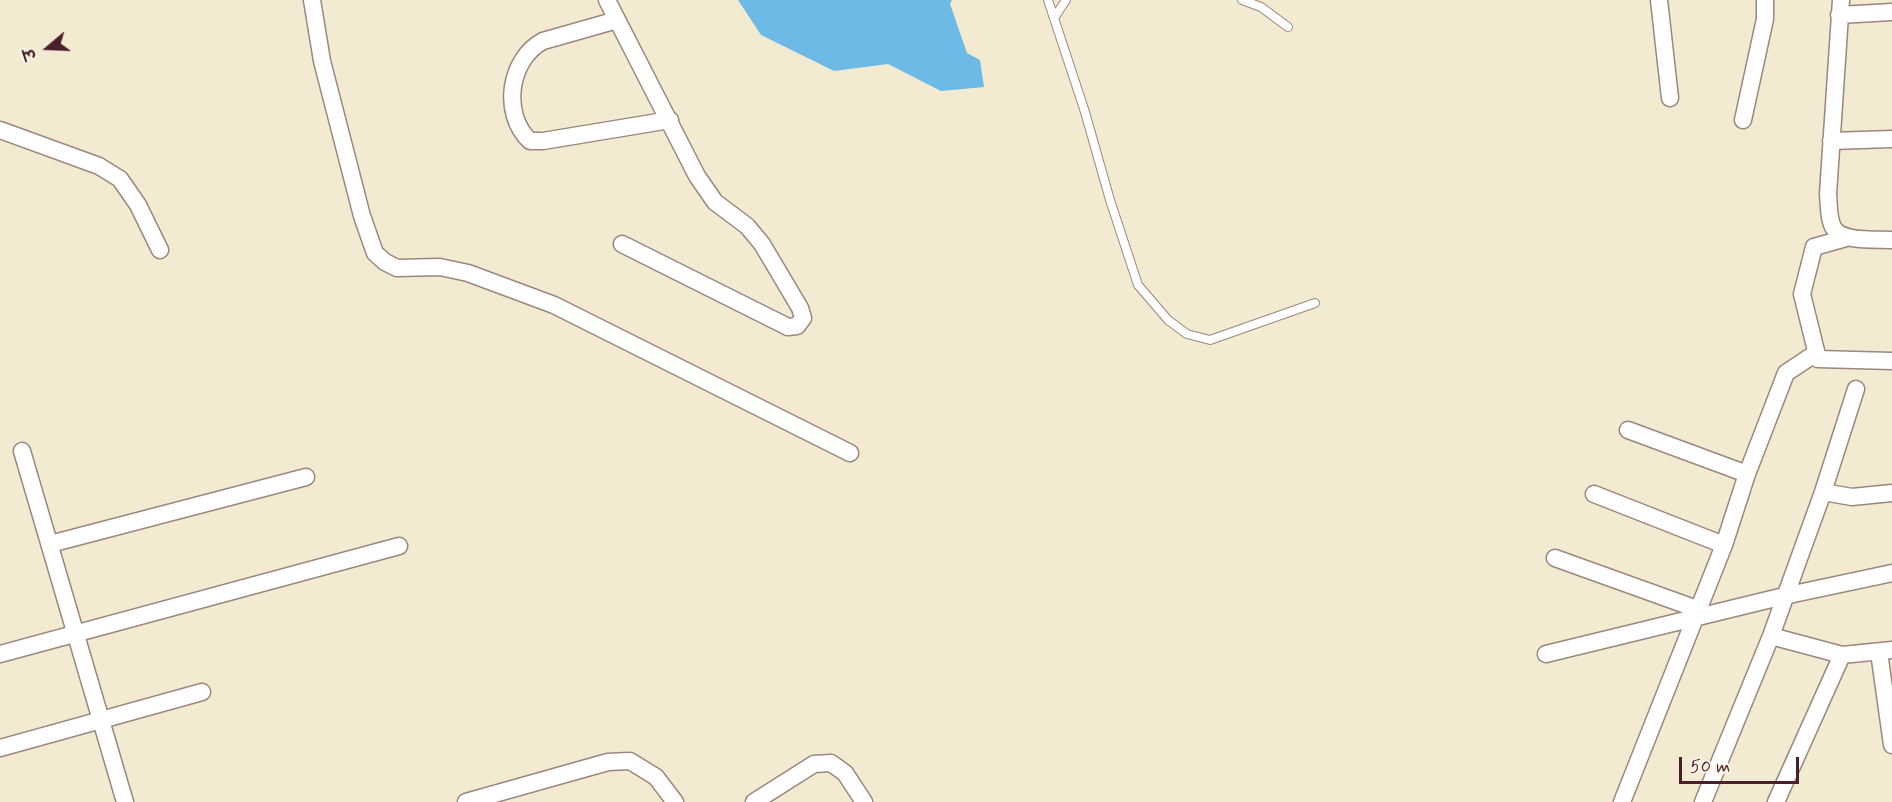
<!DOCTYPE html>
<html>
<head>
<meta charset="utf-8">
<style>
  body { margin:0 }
  #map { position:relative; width:1892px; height:802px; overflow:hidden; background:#f2ebd1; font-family:Mynerve,"Playpen Sans Deva",sans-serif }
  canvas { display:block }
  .north { position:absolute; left:18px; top:18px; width:60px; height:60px; -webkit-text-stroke:4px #fcf5e5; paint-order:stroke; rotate:251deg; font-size:16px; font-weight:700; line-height:24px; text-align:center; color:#4a1f2b }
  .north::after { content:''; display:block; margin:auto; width:21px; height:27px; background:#4a1f2b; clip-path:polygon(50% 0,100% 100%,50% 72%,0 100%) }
  .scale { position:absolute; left:1679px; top:757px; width:120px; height:27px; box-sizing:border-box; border:3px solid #4a1f2b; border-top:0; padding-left:8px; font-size:18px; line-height:21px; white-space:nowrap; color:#4a1f2b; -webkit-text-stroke:4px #fcf5e5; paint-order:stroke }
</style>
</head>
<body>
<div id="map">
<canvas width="1892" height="802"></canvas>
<div class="north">उ</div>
<div class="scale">50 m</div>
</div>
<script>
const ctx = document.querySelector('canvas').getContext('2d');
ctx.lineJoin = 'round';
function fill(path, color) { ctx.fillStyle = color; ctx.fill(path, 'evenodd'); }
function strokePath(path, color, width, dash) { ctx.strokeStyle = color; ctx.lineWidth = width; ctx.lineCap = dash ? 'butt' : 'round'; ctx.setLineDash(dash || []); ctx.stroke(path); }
fill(new Path2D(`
  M738,0H952L950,4L967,53L980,60L984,87L941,91L888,64L834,71L761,35Z`), '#6dbae7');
const service = new Path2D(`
  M1048,0L1085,112L1110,200L1138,285L1168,320L1187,334L1210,340L1315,303
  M1242,0L1261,7L1288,27
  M1054,18L1066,0`);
const minor = new Path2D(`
  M312,0L322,61L362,216L375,253L385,262L397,268L440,267L468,273L554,305L850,453
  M607,0L697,176L715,202L747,226L762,244L800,308L803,318L797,326L788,327L622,244
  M1659,0L1670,98
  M1841,0L1828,194C1829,203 1828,218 1833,227C1841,243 1876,239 1892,240
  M1839,15L1892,12
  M617,20L543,41C509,59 501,114 530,141H543L670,120
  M1743,120L1765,19V0
  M0,130L99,166L120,179L138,205L160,250
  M1831,141L1892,139
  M1846,238L1814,247L1802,294L1818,359L1892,361
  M1628,430L1747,474
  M22,451L125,802
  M1823,492L1852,497L1892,493
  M1594,494L1724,545
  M50,544L306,477
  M1555,558L1697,609
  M1771,636L1842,655L1892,650
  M1879,652L1892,745
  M0,654L399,546
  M1546,654L1784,596L1892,573
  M0,748L202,692
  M466,802L608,762L630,761L656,777L675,802
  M754,802L814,764L831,763L845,773L864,802
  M1622,802L1724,545L1747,474L1786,373L1816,353
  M1703,802L1771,636L1823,492L1856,389
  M1776,802L1842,655`);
strokePath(service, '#9e857e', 10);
strokePath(minor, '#9e857e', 19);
strokePath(service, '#fff', 8);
strokePath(minor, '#fff', 16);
</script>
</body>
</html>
